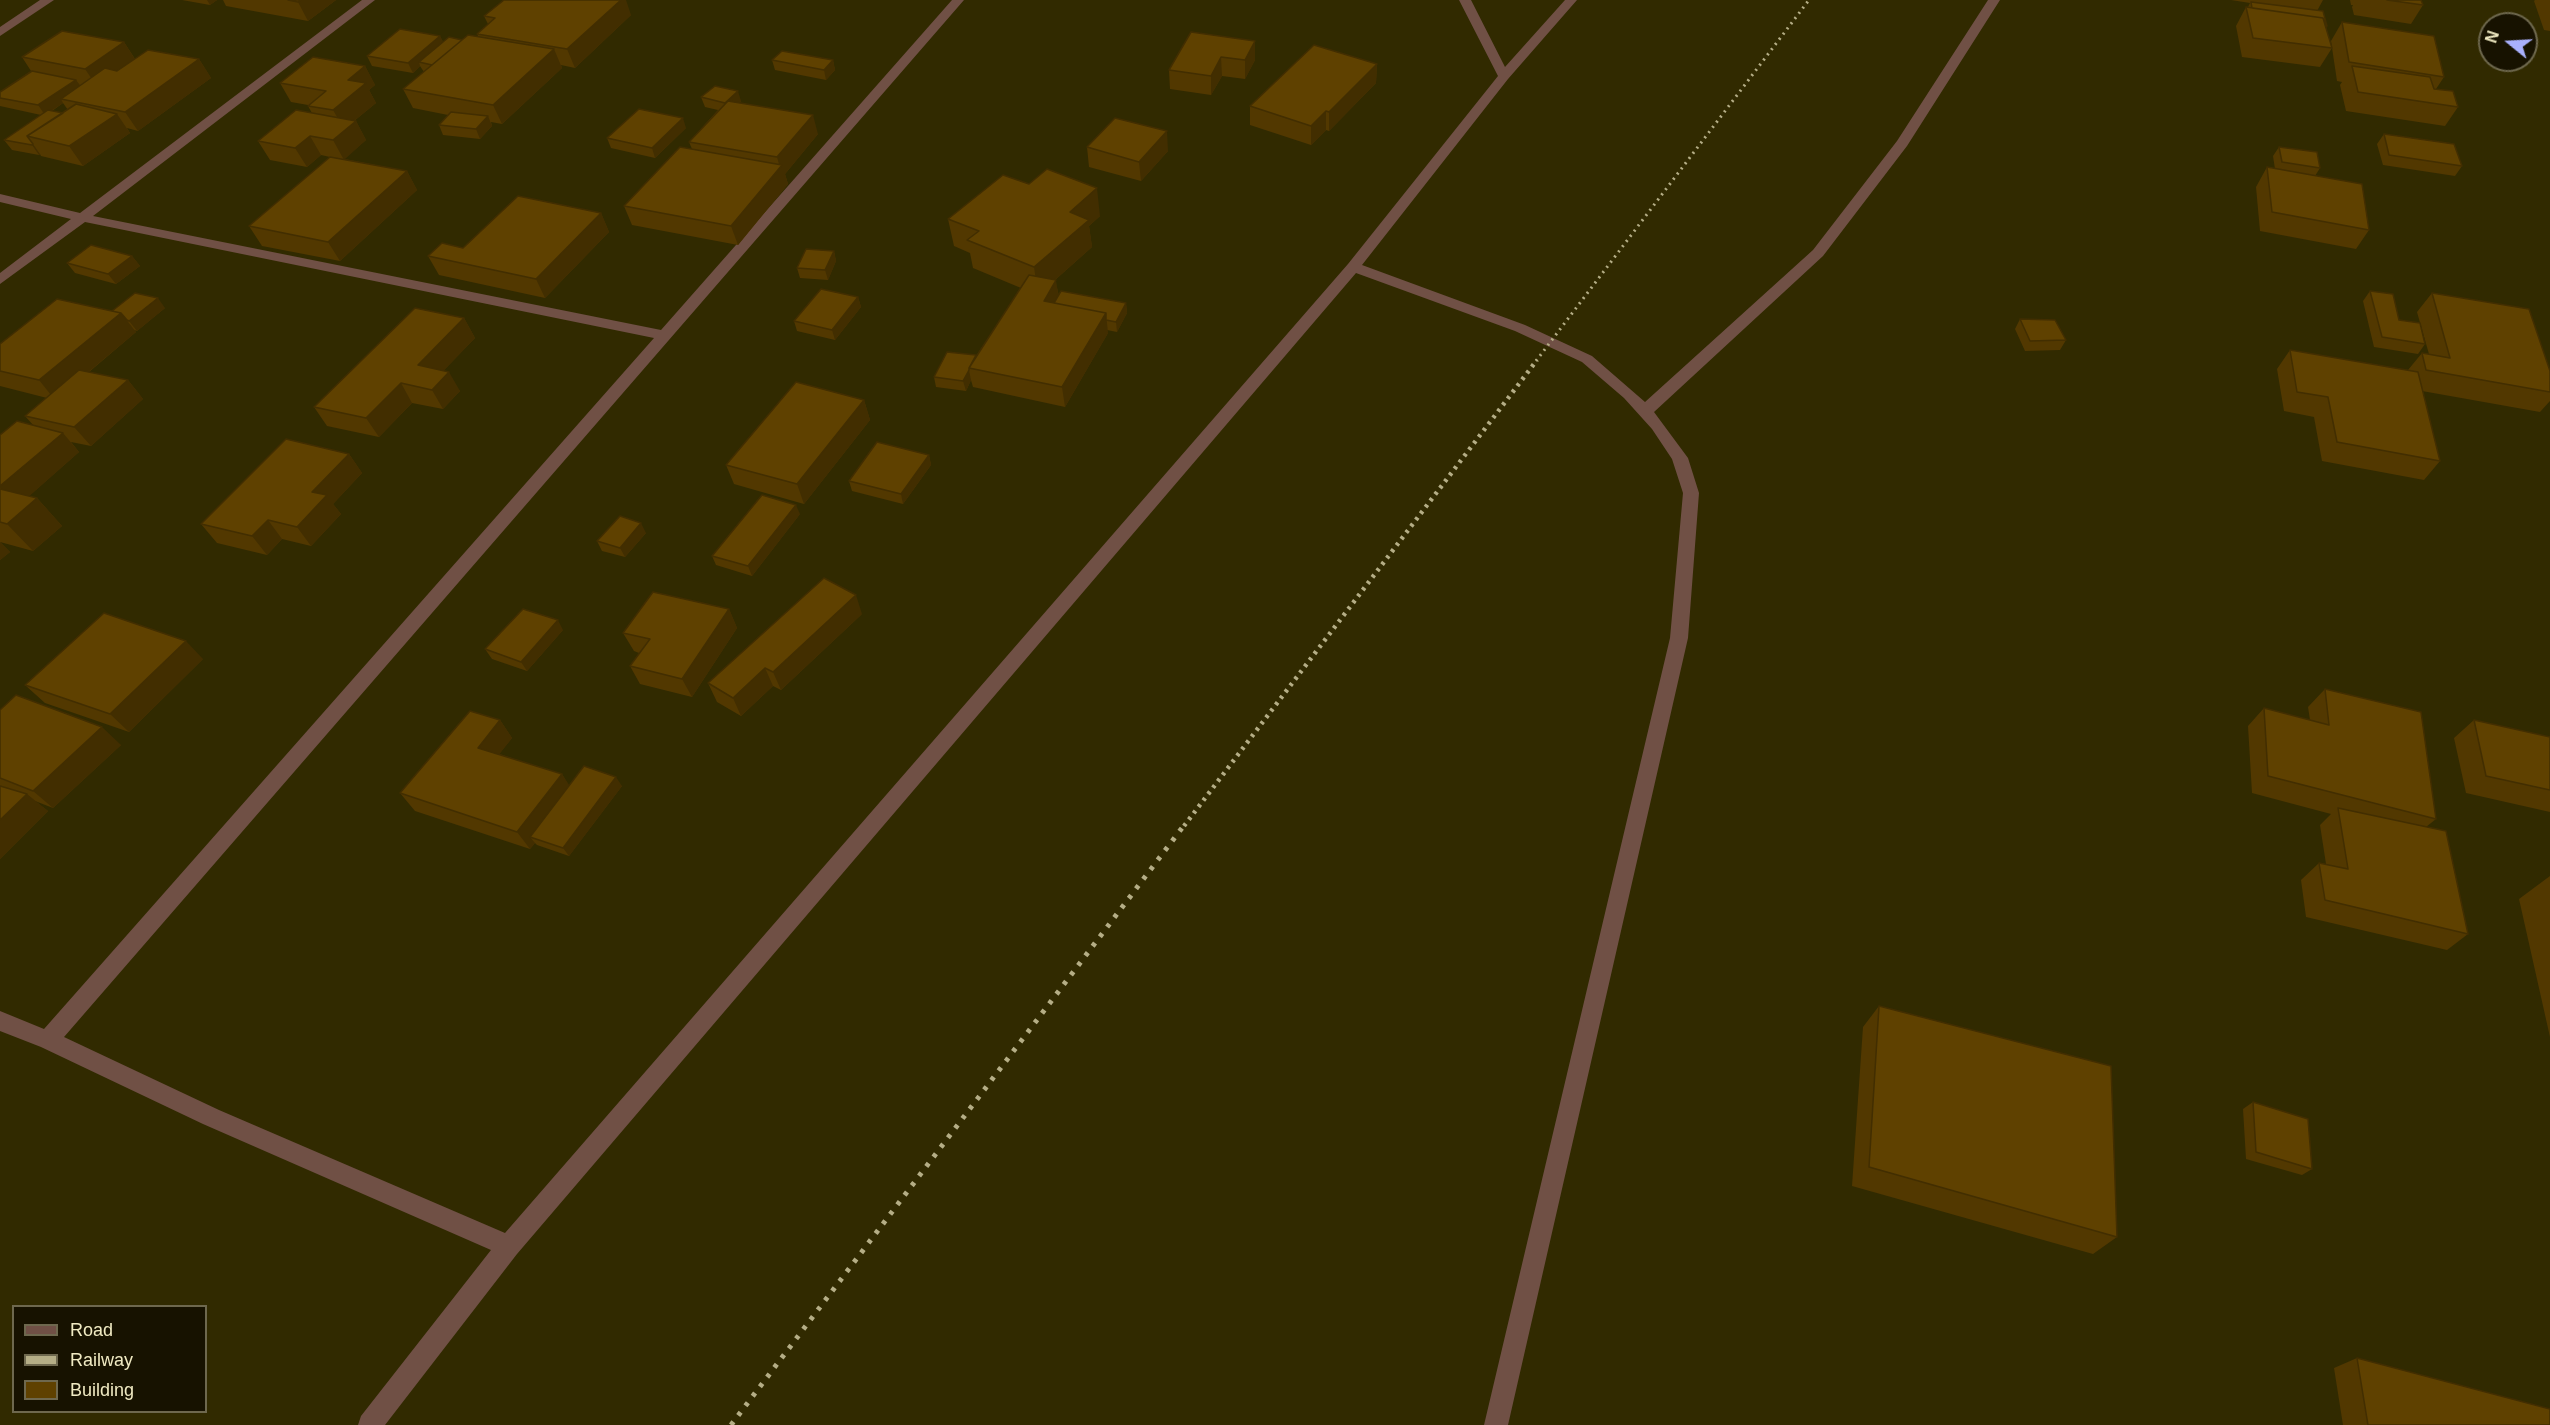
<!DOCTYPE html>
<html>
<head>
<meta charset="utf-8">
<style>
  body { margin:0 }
  #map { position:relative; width:2550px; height:1425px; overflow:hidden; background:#312a00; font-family:Helvetica,sans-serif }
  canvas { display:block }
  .legend { position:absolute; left:12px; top:1305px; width:195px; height:108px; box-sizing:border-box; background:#171200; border:2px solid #6e684e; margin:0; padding:8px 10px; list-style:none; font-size:18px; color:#f0eac2 }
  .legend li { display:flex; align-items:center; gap:12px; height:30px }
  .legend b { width:30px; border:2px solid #6e684e }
  .north { position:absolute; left:2478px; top:12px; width:60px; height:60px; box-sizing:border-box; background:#171200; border:2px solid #6e684e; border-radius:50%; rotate:288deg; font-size:16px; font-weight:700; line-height:24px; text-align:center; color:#f0eac2 }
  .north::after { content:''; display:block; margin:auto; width:21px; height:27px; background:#a9b0fc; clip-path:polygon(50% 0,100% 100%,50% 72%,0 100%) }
</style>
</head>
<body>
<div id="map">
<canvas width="2550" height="1425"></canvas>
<ul class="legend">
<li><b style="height:8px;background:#705045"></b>Road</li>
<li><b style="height:8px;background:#b5ae86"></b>Railway</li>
<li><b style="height:16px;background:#5f4100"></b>Building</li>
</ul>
<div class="north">N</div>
</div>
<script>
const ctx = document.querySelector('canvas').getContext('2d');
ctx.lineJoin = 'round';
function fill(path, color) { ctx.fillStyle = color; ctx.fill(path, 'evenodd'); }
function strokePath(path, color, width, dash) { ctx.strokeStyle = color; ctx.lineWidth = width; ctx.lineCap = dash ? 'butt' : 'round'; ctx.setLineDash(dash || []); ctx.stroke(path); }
fill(new Path2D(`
  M40,0H54L0,36V27Z
  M362,0H375L93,216L661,330L952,0H964L64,1037L219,1110L505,1233L1348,264L1498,76L1459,0H1471L1505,67L1565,0H1577L1508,79L1362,265L1525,325L1592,356L1645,402L1813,250L1897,141L1988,0H2000L1907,146L1823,256L1654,412L1688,458L1699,493L1688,638L1508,1425H1484L1670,638L1683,493L1672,459L1652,429L1624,398L1582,362L1515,331L1356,273L517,1254L385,1425H358L361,1416L491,1250L203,1124L41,1047L0,1031V1011L44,1029L654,338L85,222L0,284V273L71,219L0,202V194L80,213Z`), '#705045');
strokePath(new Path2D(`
  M1536,361L1809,0`), '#b5ae86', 3, [2, 4.5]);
strokePath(new Path2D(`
  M1184,826L1537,360`), '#b5ae86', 4.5, [3, 5]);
strokePath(new Path2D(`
  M731,1425L1185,824`), '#b5ae86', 5, [4, 8]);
fill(new Path2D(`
  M182,0H217L210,5Z
  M223,0H336L308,21L226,6Z
  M2231,0H2323L2317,11L2327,26L2326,28L2332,48L2320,67L2242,57L2236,26L2246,7H2248L2250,3Z
  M2350,0H2421L2423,5L2411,24L2354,15L2352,7L2353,5H2351Z
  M2535,0H2550V31L2544,30L2534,1Z
  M631,15L575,68L561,65L562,68L502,124L491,122L492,126L480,139L443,135L439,125L448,115L413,108L403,89L424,72L420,66L413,73L372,66L367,56L440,36L443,42L462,40L478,36L477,34L488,24L484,16Z
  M2342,22L2444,77L2436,89L2458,107L2445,126L2346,111L2340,85L2342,82L2337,81L2331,41Z
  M1255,41V60L1245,79L1222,76L1211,95L1170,89L1169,70Z
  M124,42L135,59H199L211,78L138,131L127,128L130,133L83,166L41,156L40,154L39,155L12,150L4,140L41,115L0,106V92L31,71L22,57ZM63,103L68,110L63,113L52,111Z
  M772,60H833L835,70L826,80L775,70Z
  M1377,64L1376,83L1329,131L1326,130L1311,145L1250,125V106Z
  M365,66L375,85L369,90L376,103L354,121H356L366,140L344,159L407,171L417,190L340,261L262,246L249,226L330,157L321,155L307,167L270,160L258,141L312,113L308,106V105L291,102L280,83Z
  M701,97L741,101L739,103L818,134L785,174L788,184L738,245L632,225L624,206L692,149L689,142L718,110L705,107Z
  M686,128L655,158L611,148L607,138Z
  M2384,134L2462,166L2455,176L2383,165L2377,144Z
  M1087,147L1168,151L1141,181L1089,167Z
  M2279,147L2320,168L2315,176L2369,230L2356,249L2260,231L2256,187L2267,167L2275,169L2273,156Z
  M601,213L609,232L545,298L439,275L428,256Z
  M1100,216L1089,226L1092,247L1055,280L1059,296L1126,303L1127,313L1117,332L1107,330L1108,333L1065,407L973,387L971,380L966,391L936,387L934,377L976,356L1021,288L973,268L970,253L954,246L948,219Z
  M834,251L836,261L828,280L800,278L797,268Z
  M132,256L140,266L116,284L75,273L67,263Z
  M2370,291L2425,344L2418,354L2374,347L2363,301Z
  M2432,293L2550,371V401L2540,412L2422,391L2440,461L2424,480L2322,461L2314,417L2284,411L2277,369L2290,350L2408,370L2422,353L2429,354L2417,312Z
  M858,297L861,307L835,340L797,331L794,321Z
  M165,308L137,331L134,330L136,332L89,372L128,380L143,399L91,446L71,442L79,452L29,496L37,498L62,526L33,551L0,542L10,552L0,560V435L33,425L25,416L47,398L0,386V344L112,311Z
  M464,318L475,338L443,371L460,391L443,409L412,403L379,437L327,426L314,407Z
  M2020,319L2066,340L2060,350L2025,351L2015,329Z
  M864,400L870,420L804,504L734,484L726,465Z
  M349,454L362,473L333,504L341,514L311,546L282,539L267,555L217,543L201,524Z
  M929,455L931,465L903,504L852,491L849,481Z
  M800,514L752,576L716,565L712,556Z
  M646,533L625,557L602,551L597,541Z
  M729,609L737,628L692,697L640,684L630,666L639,653L634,651L623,633Z
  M862,614L781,690L773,686L741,716L717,702L708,683Z
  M563,630L527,671L492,659L485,649Z
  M203,659L129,732L45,703L25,685Z
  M2325,689L2436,819L2426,827L2468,934L2447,950L2306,917L2301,880L2319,863L2326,864L2320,825L2331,814L2252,793L2248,726L2264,708L2310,720L2308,707Z
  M0,710L121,745L53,808L35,801L48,811L0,859Z
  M500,720L512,738L499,754L562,774L569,786H622L569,856L537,845L535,843L530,849L415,811L400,793Z
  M2474,720L2550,737V812L2466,793L2454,738Z
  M2550,876V1037L2519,899Z
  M1879,1006L2117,1237L2093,1254L1852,1186L1863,1027Z
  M2253,1102L2312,1169L2302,1175L2246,1159L2243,1109Z
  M2357,1358L2550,1425H2343L2334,1368Z`), '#523800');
fill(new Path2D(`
  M207,0H217L210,5Z
  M301,0H336L308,21L298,2Z
  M621,0H626L631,15L575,68L567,49Z
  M440,36L445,45L419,62L420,66L413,73L408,63Z
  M1255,41V60L1245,79V60Z
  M124,42L136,61L98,88L85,69Z
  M554,49L562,68L502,124L493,105Z
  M1221,57L1222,76L1211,95V76Z
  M199,59L211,78L138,131L125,112Z
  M833,60L835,70L826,80L824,70Z
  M1377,64L1376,83L1329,131V112Z
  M365,66L375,85L369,90L376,103L344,129L333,110L348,80Z
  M76,80L83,89L61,99L63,103L45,115L38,105Z
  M738,91L741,101L728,113L725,103Z
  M1326,111V130L1311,145V126Z
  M117,114L130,133L83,166L69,146Z
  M813,115L818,134L785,174L788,184L738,245L731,226L780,168L777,157Z
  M488,116L492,126L480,139L476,129Z
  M683,118L686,128L655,158L652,148Z
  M356,121L366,140L344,160L333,140Z
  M1167,131L1168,151L1141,181L1139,162Z
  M310,136L321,155L307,167L295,148Z
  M33,144L40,154L39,155L32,145Z
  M407,171L417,190L340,261L328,242Z
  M1097,188L1100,216L1089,226L1092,247L1038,295L1034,267L1070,212Z
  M601,213L609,232L545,298L536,279Z
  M834,251L836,261L828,280L825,270Z
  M132,256L140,266L116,284L108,274Z
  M1056,280L1059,300L1053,310L1044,301Z
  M858,297L861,307L835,340L832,330Z
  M158,298L165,308L137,331L129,321Z
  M1126,303L1127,313L1117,332L1116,322Z
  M121,313L136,332L55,400L39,380Z
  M1106,313L1108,333L1065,407L1062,387Z
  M464,318L475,338L430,385L418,365Z
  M969,370L971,380L966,391L963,381Z
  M449,372L460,391L443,409L432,390Z
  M128,380L143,399L91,446L74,427Z
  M401,383L412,403L379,437L366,418Z
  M864,400L870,420L804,504L797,484Z
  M63,433L79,452L18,506L0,488V486Z
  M349,454L362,473L333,504L341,514L311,546L297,527L312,492Z
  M929,455L931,465L903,504L901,494Z
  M37,498L62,526L33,551L7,524Z
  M796,505L800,514L752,576L748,566Z
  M268,520L282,539L267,555L252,536Z
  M641,523L646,533L625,557L620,548Z
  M0,542L10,552L0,560Z
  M856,595L862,614L781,690L773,672Z
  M729,609L737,628L692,697L682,679Z
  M558,620L563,630L527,671L521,662Z
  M186,641L203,659L129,732L110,714Z
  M765,668L773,686L741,716L733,698Z
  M500,720L512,738L491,765L478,748Z
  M102,727L121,745L53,808L33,791Z
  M562,774L573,791L530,837L535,843L530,849L517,832Z
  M616,777L622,786L569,856L563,848Z
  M27,794L48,811L0,859V820Z`), '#422e00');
const building = new Path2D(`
  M288,0H301L298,2Z
  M504,0H621L567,49L477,34L495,18L484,16Z
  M2387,0H2421L2423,5Z
  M2251,2L2323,11L2327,26H2326L2323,18L2252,8Z
  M2246,7L2323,18L2332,48L2253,38Z
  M2342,22L2434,36L2444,77L2349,62Z
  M400,29L440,36L408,63L367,56Z
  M62,31L124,42L85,69L22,57Z
  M1191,32L1255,41L1245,60L1221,57L1211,76L1169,70Z
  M468,35L554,49L493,105L403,89Z
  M449,37L462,40L432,65L419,62Z
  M1314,45L1377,64L1329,112L1326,111L1311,126L1250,106Z
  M148,50L199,59L125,112L61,99L105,68L117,71Z
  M782,51L833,60L824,70L772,60Z
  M313,57L365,66L348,80L366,83L333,110L308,106L326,91L280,83Z
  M2352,66L2430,77L2434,89L2453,91L2458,107L2358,92Z
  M32,71L76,80L38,105L0,98V92Z
  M715,86L738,91L725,103L701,97Z
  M728,101L813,115L777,157L689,142Z
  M76,104L117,114L69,146L27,136Z
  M639,109L683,118L652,148L607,138Z
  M48,110L63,113L27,136L33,144L32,145L4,140Z
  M296,110L356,121L333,140L310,136L295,148L258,141Z
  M451,112L488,116L476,129L439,125Z
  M1115,118L1167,131L1139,162L1087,147Z
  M2384,134L2454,144L2462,166L2389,155Z
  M680,147L782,165L731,226L624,206Z
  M2279,147L2317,152L2320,168L2282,162Z
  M330,157L407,171L328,242L249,226Z
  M2267,167L2362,184L2369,230L2272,212Z
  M1047,169L1097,188L1070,212L1089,220L1034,267L967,240L979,231L948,219L1003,175L1029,184Z
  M518,196L601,213L536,279L428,256L442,243L463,248Z
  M91,245L132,256L108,274L67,263Z
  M806,249L834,251L825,270L797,268Z
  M1029,275L1056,280L1044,301L1106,313L1062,387L969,368Z
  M821,289L858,297L832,330L794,321Z
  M1061,291L1126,303L1116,322L1106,320V313L1054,303Z
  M2370,291L2393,294L2399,320L2420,323L2425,344L2382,337Z
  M135,293L158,298L129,321L127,320L121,313L112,311Z
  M2432,293L2529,309L2550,371V392L2426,370L2422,353L2450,358Z
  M57,299L121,313L39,380L0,371V344Z
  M415,308L464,318L418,365L449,372L432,390L401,383L366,418L314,407Z
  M2020,319L2055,320L2066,340L2030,341Z
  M2290,350L2418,372L2440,461L2337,442L2328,397L2297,392Z
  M947,352L976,355L969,368V370L963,381L934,377Z
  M79,370L128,380L74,427L25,416Z
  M796,382L864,400L797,484L726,465Z
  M17,421L63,433L0,486V435Z
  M286,439L349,454L312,492L327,495L297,527L268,520L252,536L201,524Z
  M877,442L929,455L901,494L849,481Z
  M0,489L37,498L7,524L0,522Z
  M762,495L796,505L748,566L712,556Z
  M620,516L641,523L620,548L597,541Z
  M824,578L856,595L773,672L765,668L733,698L708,683Z
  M653,592L729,609L682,679L630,666L650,639L623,633Z
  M523,609L558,620L521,662L485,649Z
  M104,613L186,641L110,714L25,685Z
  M2325,689L2421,712L2436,819L2268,776L2264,708L2329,725Z
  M16,695L102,727L33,791L0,778V710Z
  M470,711L500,720L478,748L562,774L517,832L400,793Z
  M2474,720L2550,737V790L2486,776Z
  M584,766L616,777L563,848L530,837Z
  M0,786L27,794L0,820Z
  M2338,808L2446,831L2468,934L2325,900L2319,863L2348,869Z
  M1879,1006L2111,1066L2117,1237L1869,1167Z
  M2253,1102L2308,1119L2312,1169L2256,1152Z
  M2357,1358L2550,1409V1425H2368Z`);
fill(building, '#5f4100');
strokePath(building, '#422e00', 1.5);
</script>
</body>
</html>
